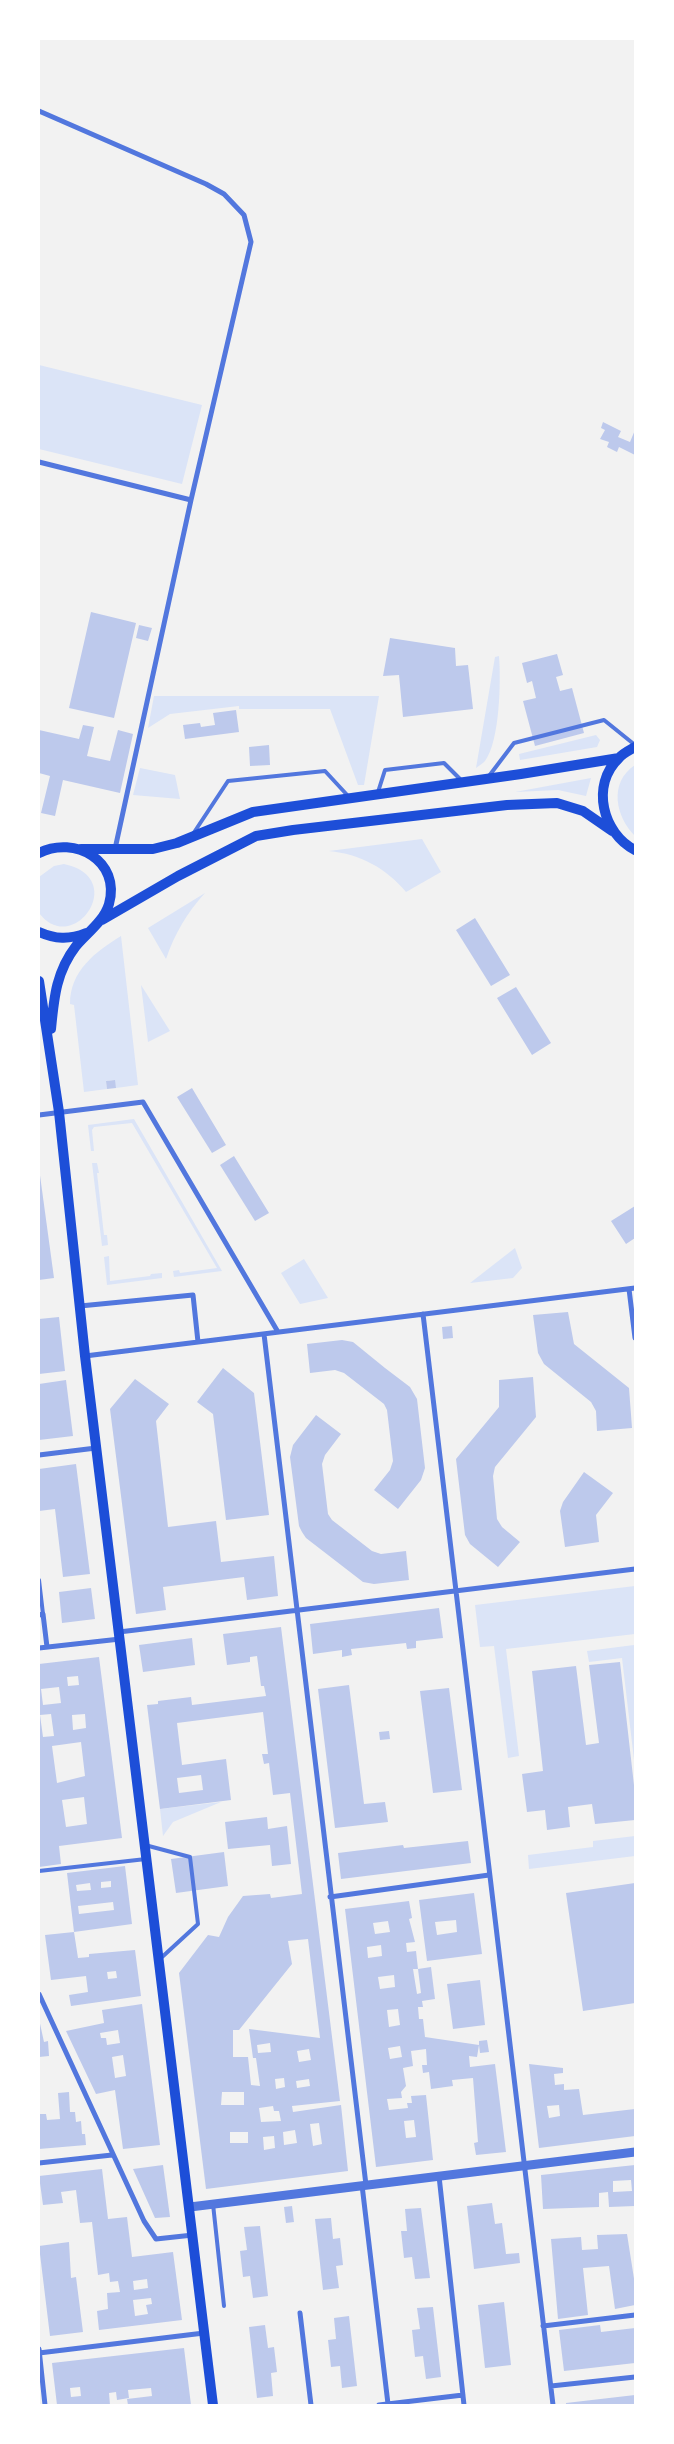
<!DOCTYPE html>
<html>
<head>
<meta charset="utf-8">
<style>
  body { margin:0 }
  #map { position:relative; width:674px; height:2444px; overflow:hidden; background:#f2f2f2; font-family:Jost,sans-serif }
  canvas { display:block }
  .frame { position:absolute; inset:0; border:40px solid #fff; pointer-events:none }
</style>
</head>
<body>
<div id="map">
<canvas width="674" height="2444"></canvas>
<div class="frame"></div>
</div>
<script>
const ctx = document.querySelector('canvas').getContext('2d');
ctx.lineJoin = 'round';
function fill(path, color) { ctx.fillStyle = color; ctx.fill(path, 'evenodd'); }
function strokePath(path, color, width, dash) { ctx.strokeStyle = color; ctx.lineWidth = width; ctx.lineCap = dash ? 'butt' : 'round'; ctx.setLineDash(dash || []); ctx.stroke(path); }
fill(new Path2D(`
  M39,365L202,405L182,484L39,449Z
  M499,656C501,680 500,741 485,761C483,763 479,766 476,768L495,657Z
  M154,696H379L364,785H358L330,709H239V706L170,714L148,728Z
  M596,735L600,740L597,747L520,760L519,754Z
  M635,765V836C616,817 608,783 635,765Z
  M140,768L175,775L180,799L133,795Z
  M591,778L586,796L558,790L515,792Z
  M422,839L441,872L406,892C386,868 360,854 329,851Z
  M64,864C130,878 73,958 39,913V877L54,866Z
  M205,893C187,913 175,933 166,959L148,928Z
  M121,936L138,1085L116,1088L114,1080L106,1081L107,1089L84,1092L74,1005L70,1004C70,971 95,952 121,936Z
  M141,985L170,1031L148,1042Z
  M134,1119L222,1271L174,1277L173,1271L179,1270L180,1273L217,1268L132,1123L94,1127L92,1130L94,1151H91L88,1125Z
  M92,1163H97L99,1173H97L104,1235H107L108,1245L102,1246Z
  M515,1248L522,1268L513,1278L470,1283Z
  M109,1256L110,1281L150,1276L151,1274L162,1273V1278L107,1285L104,1257Z
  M304,1259L328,1298L300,1304L281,1273Z
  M635,1586V1634L506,1649L519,1756L508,1758L494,1646L480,1647L475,1605Z
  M634,1645L635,1660V1768L622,1658L589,1662L587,1651Z
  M221,1802L173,1822L163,1836L160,1809Z
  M635,1836V1856L529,1869L528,1855L593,1847V1841Z`), '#dbe4f7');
fill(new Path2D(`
  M603,422L621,431L618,437L630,442L635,430V455L619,447L617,452L607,447L609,442L600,439L605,430L601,428Z
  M91,612L136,623L114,718L69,708Z
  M139,625L152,628L148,641L136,638Z
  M390,638L455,648L456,666L468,665L473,709L403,717L399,675L383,676Z
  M557,654L563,675L556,677L560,691L572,688L584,733L535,746L523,701L536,698L532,681L527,683L522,663Z
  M236,710L239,732L185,739L183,725L200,723L201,727L215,725L213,713Z
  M83,725L94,727L87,756L110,761L118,730L133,734L120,793L63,780L55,816L41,813L50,776L39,773V730L79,739Z
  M269,745L270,765L250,766L249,747Z
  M475,918L510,975L491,986L456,930Z
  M516,987L551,1043L532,1055L497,998Z
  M115,1080L116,1088L107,1089L106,1081Z
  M192,1088L226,1145L212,1153L177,1097Z
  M234,1156L269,1213L255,1221L220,1165Z
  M39,1168L54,1278L39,1280Z
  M635,1206V1238L626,1244L611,1221Z
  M568,1312L574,1344L629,1388L632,1428L597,1431L596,1411L591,1402L544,1364L538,1353L533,1315Z
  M59,1317L65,1371L39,1374V1319Z
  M452,1326L453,1338L443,1339L442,1327Z
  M342,1340L353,1342L385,1368L410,1387L417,1399L425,1468L421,1480L398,1509L374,1490L390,1470L393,1461L387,1410L384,1404L344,1373L335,1370L310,1373L307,1344Z
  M223,1368L254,1393L269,1515L226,1520L213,1414L197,1402Z
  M533,1377L536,1417L495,1467L493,1476L497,1519L502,1527L520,1542L498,1567L470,1544L465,1535L456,1459L499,1407V1380Z
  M135,1379L169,1404L156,1421L168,1527L216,1521L221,1562L274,1556L278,1596L247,1600L244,1577L163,1587L166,1610L136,1614L110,1409Z
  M66,1380L73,1436L39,1440V1384Z
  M316,1415L341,1434L325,1455L322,1464L328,1514L332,1520L372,1551L381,1554L406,1551L409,1580L374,1584L363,1582L306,1538L302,1532L299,1526L290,1457L293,1445Z
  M76,1464L90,1574L63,1577L55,1509L39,1511V1469Z
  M584,1472L613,1493L596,1515L599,1542L565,1547L560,1511L563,1502Z
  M91,1588L95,1619L62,1623L59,1592Z
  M439,1608L443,1638L416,1641V1648L407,1649L406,1643L351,1649L352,1655L342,1657V1650L313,1654L310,1624Z
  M281,1627L340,2101L292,2106L293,2112L341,2105L348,2171L206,2189L179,1973L208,1935L219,1937L228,1917L243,1896L270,1894L271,1898L302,1894L290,1793L273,1795L269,1763L264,1764L262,1754H268L263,1712L177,1723L182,1765L226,1759L231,1800L160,1809L147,1705L158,1704V1701L191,1697L192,1705L266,1696L264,1686H261L257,1656L250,1657V1662L227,1665L223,1634ZM201,1775L203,1790L179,1793L177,1778ZM308,1939L320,2038L249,2029L253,2058H256L260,2086L251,2085L248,2057H233V2030H239L292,1964L288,1941ZM270,2043L271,2052L258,2053L257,2045ZM309,2049L311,2060L299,2062L297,2051ZM284,2078L285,2087L276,2089L275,2079ZM309,2079L310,2086L297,2088L296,2081ZM222,2092H244V2105H221ZM273,2106L274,2111H279L281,2121L261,2122L259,2108ZM319,2123L322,2144L313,2146L310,2124ZM295,2130L297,2143L284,2145L283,2132ZM230,2132H248V2143H230ZM274,2136L275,2148L264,2150L263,2137Z
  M192,1638L195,1665L143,1672L139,1645Z
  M99,1657L122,1838L59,1846L61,1864L39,1867V1664ZM78,1676L79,1685L68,1686L67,1677ZM59,1687L61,1703L43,1705L41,1689ZM51,1714L54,1736L43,1737L40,1715ZM85,1714L86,1728L73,1730L72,1715ZM81,1742L85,1776L57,1783L52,1746ZM84,1797L87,1824L66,1827L62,1800Z
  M620,1662L635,1794V1820L595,1824L592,1804L568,1807L570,1827L547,1830L545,1810L527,1812L522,1774L543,1771L532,1671L576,1666L586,1745L599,1743L589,1665Z
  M349,1685L364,1804L385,1802L388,1822L335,1828L318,1689Z
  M449,1688L462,1790L433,1793L420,1691Z
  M389,1731L390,1739L380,1740L379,1732Z
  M267,1817L268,1829L287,1826L291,1864L272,1866L270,1845L228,1849L225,1822Z
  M468,1841L471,1863L341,1879L338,1853L403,1845L404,1848Z
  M224,1852L228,1886L176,1893L171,1859Z
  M125,1866L132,1924L74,1932L67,1873ZM111,1881V1887L101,1888V1882ZM90,1883L91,1890L77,1891L76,1885ZM113,1902L114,1910L79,1914L78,1906Z
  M635,1883V2003L583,2011L566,1893Z
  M474,1893L482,1954L427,1961L419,1900ZM456,1920L457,1932L437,1935L435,1922Z
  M409,1901L412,1918L409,1919L415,1942L406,1943L407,1952L416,1951L418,1969H413L417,1994L421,1993L418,1969L431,1967L435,1999L422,2001L423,2007H418L419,2019H423L425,2037L479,2045V2041L487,2040L489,2052L480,2053L479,2045L477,2057L469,2056L470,2067L495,2064L506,2152L476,2155L474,2143L478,2142L473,2078L452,2080L453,2086L431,2089L429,2072L423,2073L422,2065H427L426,2049L411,2051L413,2066L403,2068L406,2086L401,2092L402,2098L387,2099L389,2110L408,2108L407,2103H412L411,2096L426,2095L433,2160L376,2167L345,1909ZM388,1921L390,1932L375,1934L373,1923ZM381,1945L382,1956L368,1958L367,1947ZM394,1975L395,1987L380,1989L378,1977ZM398,2009L400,2025L389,2027L387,2010ZM400,2046L402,2057L390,2059L388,2048ZM414,2120L416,2137L406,2138L404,2121Z
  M74,1932L78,1958L89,1957V1954L135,1950L141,1996L71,2006L69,1995L88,1992L86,1976L51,1980L45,1935ZM116,1971L117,1978L108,1979L107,1972Z
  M480,1980L485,2025L453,2029L447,1984Z
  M142,2004L160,2145L123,2149L115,2090L96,2094L66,2031L104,2023L102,2010ZM118,2030L120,2043L107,2045L106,2038H101L100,2033ZM123,2055L126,2076L115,2078L112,2057Z
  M39,2019L44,2042L48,2041L49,2056L39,2057Z
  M529,2064L563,2068V2073L554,2074L555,2085L564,2084V2090L579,2089L583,2115L635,2109V2136L539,2148ZM559,2105L560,2116L549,2118L547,2106Z
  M69,2092L70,2112H75L76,2122L81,2121L82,2134H85L86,2145L39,2149V2114H46L47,2120L60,2119L58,2093Z
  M163,2165L170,2217L155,2218L133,2169Z
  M635,2165V2206L609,2207L608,2192L599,2193V2207L543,2209L541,2175ZM631,2180L632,2191L613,2192V2181Z
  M102,2169L108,2219L127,2217L132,2257L173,2252L182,2320L99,2330L97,2311L108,2309L107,2293L120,2292L118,2281L110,2282L109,2273L98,2275L92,2222L80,2223L76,2190L61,2192L63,2203L43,2205L39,2176ZM147,2279L148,2288L134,2290L133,2281ZM151,2298L152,2304L146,2305L148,2314L135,2316L133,2300Z
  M492,2203L495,2224L502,2223L506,2254L519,2253L520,2263L474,2269L467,2206Z
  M292,2206L294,2222L286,2223L284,2207Z
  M421,2208L430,2278L415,2279L412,2257L404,2258L401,2231H407L405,2209Z
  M331,2218L333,2239L340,2238L343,2265L336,2266L339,2288L323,2290L315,2219Z
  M260,2226L268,2296L253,2298L250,2276L243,2277L240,2251L247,2250L244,2227Z
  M627,2234L635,2285V2305L615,2309L609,2266L583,2268L588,2315L558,2319L551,2239L581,2237L582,2250L598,2249L597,2235Z
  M69,2242L71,2278L76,2277L83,2332L50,2336L39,2246Z
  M504,2302L511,2365L485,2368L478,2305Z
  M433,2307L441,2377L426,2379L423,2356L415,2357L412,2330L420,2329L417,2308Z
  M349,2316L357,2386L342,2388L340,2366L331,2367L328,2340L336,2339L334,2318Z
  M265,2325L268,2348L274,2347L277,2372L271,2373L273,2396L257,2398L249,2327Z
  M600,2325L601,2332L635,2328V2363L564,2371L559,2330Z
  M184,2348L191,2405H128L127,2399L152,2396L151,2388L128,2390L129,2398L117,2400L116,2392L109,2393L110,2405H57L52,2363ZM80,2387L81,2396L71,2397L70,2388Z
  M635,2395V2405H566V2403Z`), '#bdc9ec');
strokePath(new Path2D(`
  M489,776L514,743L604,720L635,745
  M378,792L385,770L444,763L462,781
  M193,834L228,781L325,771L349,797
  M39,1580L43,1614
  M145,1845L190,1857L198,1924L161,1958
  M39,1871L146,1859
  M213,2204L224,2306`), '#5277de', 4);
strokePath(new Path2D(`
  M39,111L206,184L224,194L244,215L251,242L191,500L115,849
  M39,462L191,500
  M39,1115L143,1102L278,1332
  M629,1289L635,1338
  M80,1306L193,1295L198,1342
  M423,1314L553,2405
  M264,1334L366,2185
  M85,1356L635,1288
  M39,1455L96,1448
  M39,1615L43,1614L47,1647
  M119,1632L635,1569
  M39,1648L120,1639
  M330,1897L489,1875
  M39,1994L144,2221L156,2239L193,2235
  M39,2163L112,2155
  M439,2176L464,2405
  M362,2185L388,2404
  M300,2313L311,2405
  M543,2326L635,2315
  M39,2349L45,2405
  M39,2353L204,2333
  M551,2386L635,2377
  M379,2405L463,2395`), '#5277de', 5);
strokePath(new Path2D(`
  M190,2207L635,2152`), '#5277de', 9);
strokePath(new Path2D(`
  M635,747C630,750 623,753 619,758C590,785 603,834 635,850
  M81,849H153L177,843L253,812L521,774L619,758
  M39,853C75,835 121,861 109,904C104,921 87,933 76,946C56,972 54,998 51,1029
  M102,920L178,876L256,836L293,830L507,805L557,803L583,811L612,831
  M39,932C55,939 69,940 86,933
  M39,981L59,1112L85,1356L213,2405`), '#1d4ed8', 10);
</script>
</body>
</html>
